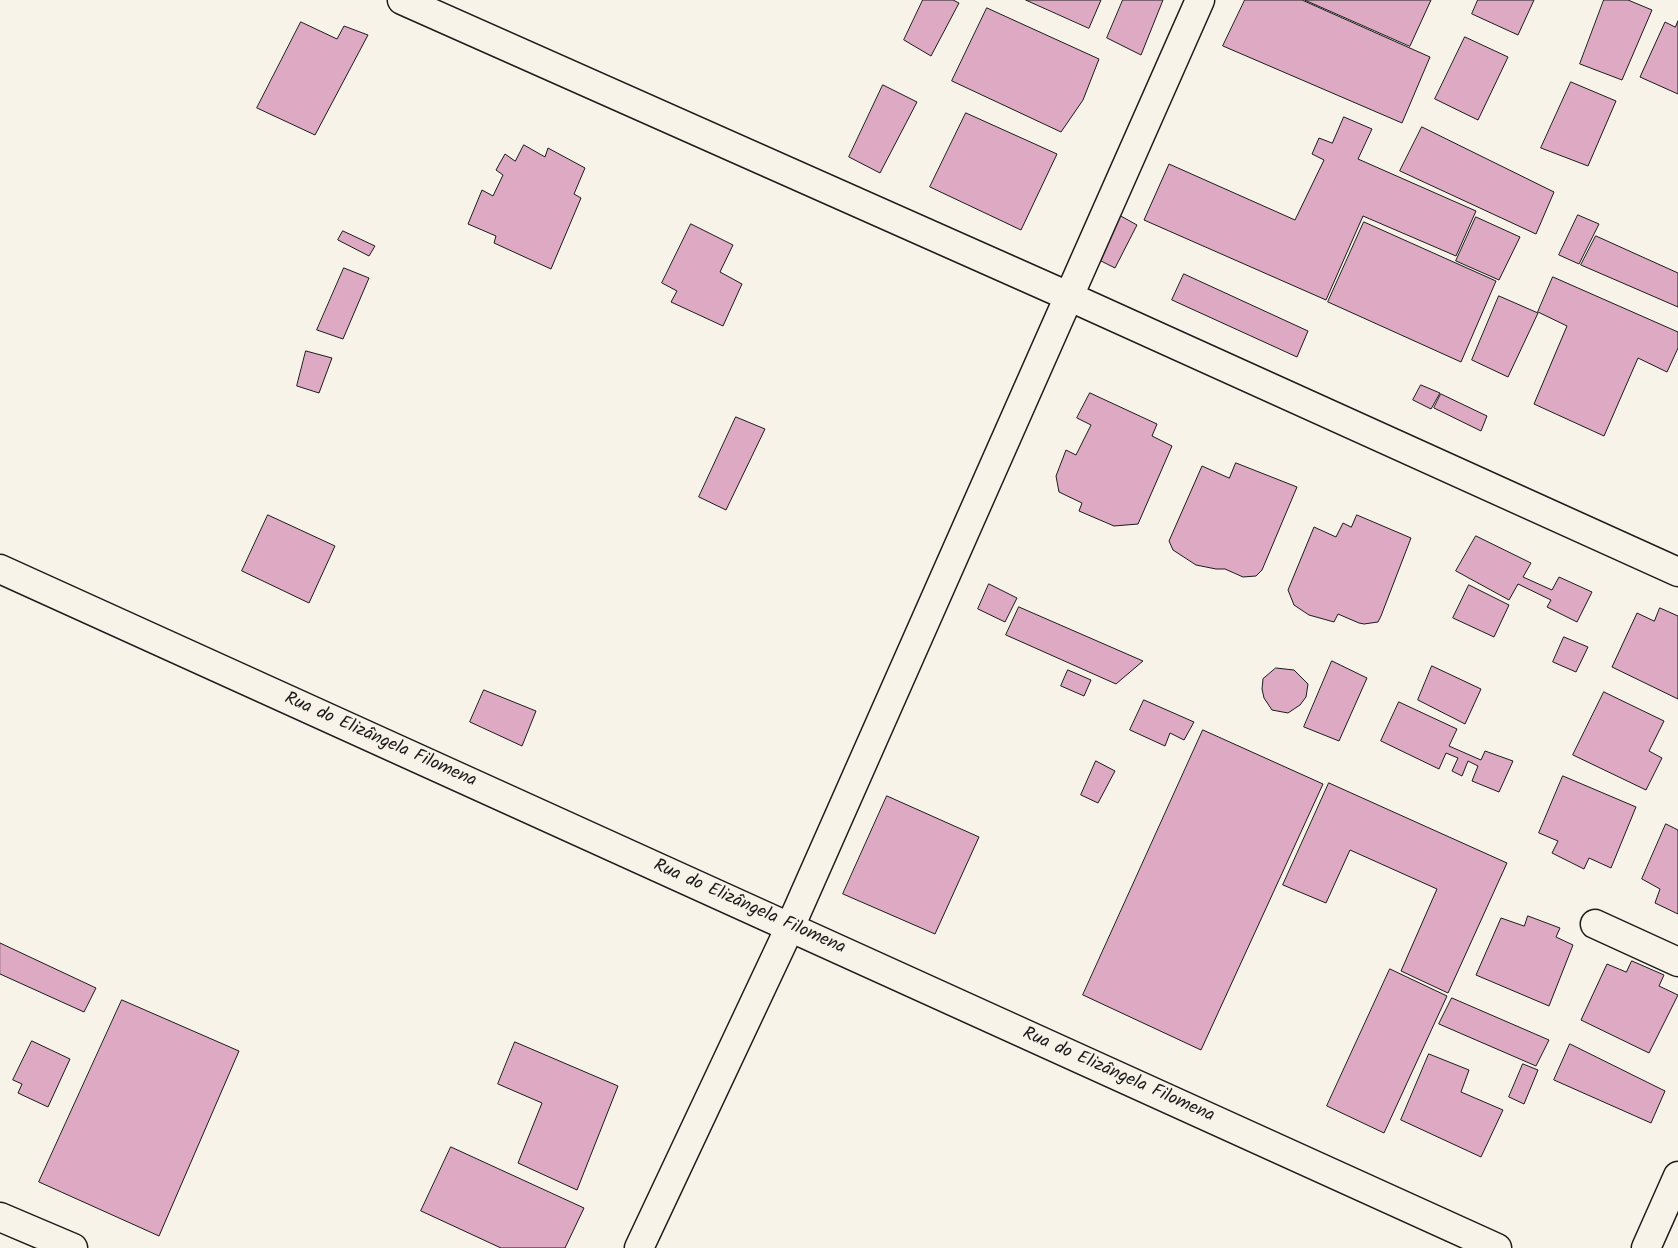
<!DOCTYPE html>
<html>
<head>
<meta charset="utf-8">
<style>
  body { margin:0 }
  canvas { display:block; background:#f7f3e8 }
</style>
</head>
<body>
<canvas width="1678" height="1248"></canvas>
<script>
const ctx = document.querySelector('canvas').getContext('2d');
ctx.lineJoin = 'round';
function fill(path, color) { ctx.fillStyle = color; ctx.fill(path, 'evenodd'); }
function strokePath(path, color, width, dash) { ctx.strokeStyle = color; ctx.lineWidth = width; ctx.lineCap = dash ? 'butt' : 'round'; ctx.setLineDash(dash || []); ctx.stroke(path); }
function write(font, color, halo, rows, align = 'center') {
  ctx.font = font + ' Kalam,sans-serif'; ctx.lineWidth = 4; ctx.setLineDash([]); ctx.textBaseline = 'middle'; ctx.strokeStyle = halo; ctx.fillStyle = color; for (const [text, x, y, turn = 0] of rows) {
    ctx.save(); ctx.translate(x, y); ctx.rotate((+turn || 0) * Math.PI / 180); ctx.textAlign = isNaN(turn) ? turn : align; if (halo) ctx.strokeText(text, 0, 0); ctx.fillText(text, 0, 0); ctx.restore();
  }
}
const building = new Path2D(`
  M923,0H953L959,3L931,56L904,40Z
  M1026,0H1101L1089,28Z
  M1123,0H1163L1141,55L1107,38Z
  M1245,0H1302L1430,57L1402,123L1223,46Z
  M1305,0H1431L1410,46Z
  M1478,0H1534L1518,35L1472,14Z
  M1604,0H1628L1652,10L1622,80L1580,64Z
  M987,8L1099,59L1083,100L1061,132L952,81Z
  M1678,21V94L1640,77L1665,22L1675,27Z
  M301,22L337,39L344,26L368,35L315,135L257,108Z
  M1465,37L1508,57L1478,120L1435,99Z
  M1571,82L1616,101L1588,166L1541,148Z
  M883,85L917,102L880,173L849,157Z
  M966,113L1057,154L1021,230L930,187Z
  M1344,117L1372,129L1358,159L1476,211L1456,256L1363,216L1326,300L1144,220L1169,164L1295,220L1324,160L1312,154L1319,138L1332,143Z
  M1422,127L1554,192L1536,234L1400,171Z
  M524,145L545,157L548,148L585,168L574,194L581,198L551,269L494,243L496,236L468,224L482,190L493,196L503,175L496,170L505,154L515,161Z
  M1119,215L1137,225L1115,268L1097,259Z
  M1578,215L1599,224L1579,264L1559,255Z
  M1476,217L1520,237L1499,280L1456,261Z
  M1364,222L1496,281L1461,362L1328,302Z
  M691,224L733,245L720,272L742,284L723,326L671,302L677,291L662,283Z
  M343,231L375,246L369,256L338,240Z
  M1596,236L1678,273V307L1581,265Z
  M344,268L369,278L343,339L317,330Z
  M1184,274L1308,331L1297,357L1172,300Z
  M1553,277L1678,332V348L1667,372L1638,358L1604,436L1534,404L1567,326L1538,312Z
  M1499,296L1538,313L1508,377L1472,360Z
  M306,351L332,358L319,393L297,386Z
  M1421,385L1440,393L1431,409L1413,400Z
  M1090,393L1157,424L1152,436L1172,446L1138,524L1114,526L1079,511L1082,503L1059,492L1056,476L1066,450L1076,455L1091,425L1077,418Z
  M1441,394L1487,416L1481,431L1434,408Z
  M736,417L765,429L726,510L699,497Z
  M1236,463L1297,487L1262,570L1256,576L1243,577L1225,569H1216L1196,565L1173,550L1169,541L1202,466L1229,478Z
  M268,515L335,546L309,603L242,571Z
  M1357,515L1411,538L1381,616L1378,622L1364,624L1359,623L1338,614L1334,622L1309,615L1294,605L1288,590L1314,527L1336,537L1343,523L1351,527Z
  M1476,536L1531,563L1523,577L1552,590L1559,577L1592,592L1577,622L1547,607L1551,600L1518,584L1509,600L1456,571Z
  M989,584L1017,598L1005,622L978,609Z
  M1469,585L1509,605L1494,637L1453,618Z
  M1019,607L1143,661L1116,684L1006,635Z
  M1660,608L1678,616V699L1612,667L1637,613L1654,621Z
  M1564,637L1588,647L1576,672L1553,662Z
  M1332,661L1367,678L1339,741L1304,727Z
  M1432,666L1481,689L1465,724L1418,700Z
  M1276,668L1294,670L1308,684L1306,697L1300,705L1288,713L1272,710L1264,698L1262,689L1263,679Z
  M1068,670L1091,680L1084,696L1061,686Z
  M484,690L536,711L522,746L470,722Z
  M1604,692L1664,721L1649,751L1662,758L1646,790L1573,755Z
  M1144,700L1194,722L1184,740L1170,733L1165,746L1130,730Z
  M1399,702L1457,729L1449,746L1481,760L1485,751L1513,761L1499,792L1472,781L1478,766L1468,761L1462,776L1452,771L1458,758L1446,753L1439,769L1381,741Z
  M1203,730L1323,784L1201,1050L1083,995Z
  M1096,761L1115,771L1098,803L1081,795Z
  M1563,776L1636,807L1611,868L1589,858L1584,869L1552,853L1558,841L1539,833Z
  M1329,783L1507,863L1448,993L1401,971L1437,889L1350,850L1326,903L1283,885Z
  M887,796L979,837L935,934L843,894Z
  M1666,824L1678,830V914L1655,903L1660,889L1642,879Z
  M1528,916L1560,928L1556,937L1573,945L1549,1006L1476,975L1501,918L1524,926Z
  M0,943L96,988L84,1012L0,974Z
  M1632,961L1664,975L1659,986L1678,995L1649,1053L1581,1020L1607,964L1626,972Z
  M1390,969L1447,996L1384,1133L1327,1106Z
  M1452,998L1549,1040L1536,1066L1439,1024Z
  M122,1000L239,1051L159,1236L39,1182Z
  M32,1041L70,1059L48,1107L18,1093L22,1084L13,1080Z
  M515,1042L618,1086L577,1190L518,1163L542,1103L498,1084Z
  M1570,1044L1665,1091L1651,1123L1554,1080Z
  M1429,1054L1469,1070L1461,1092L1503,1110L1481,1157L1401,1120Z
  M1523,1064L1538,1070L1524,1104L1509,1097Z
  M451,1147L584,1208L565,1248H501L421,1211Z`);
fill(building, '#dea9c2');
strokePath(building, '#1c1c1c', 1);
const street = new Path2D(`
  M402,0L1068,296L1678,572
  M0,569L1497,1248
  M1595,924L1678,962
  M0,1217L73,1248
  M639,1248L790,927L1200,0
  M1646,1248L1678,1176`);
strokePath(street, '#1c1c1c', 31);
strokePath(street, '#f7f3e8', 28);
write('18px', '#1c1c1c', '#f7f3e8', [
  ["Rua do Elizângela Filomena",380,741,24],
  ["Rua do Elizângela Filomena",749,908,24],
  ["Rua do Elizângela Filomena",1118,1076,24]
]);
</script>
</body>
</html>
